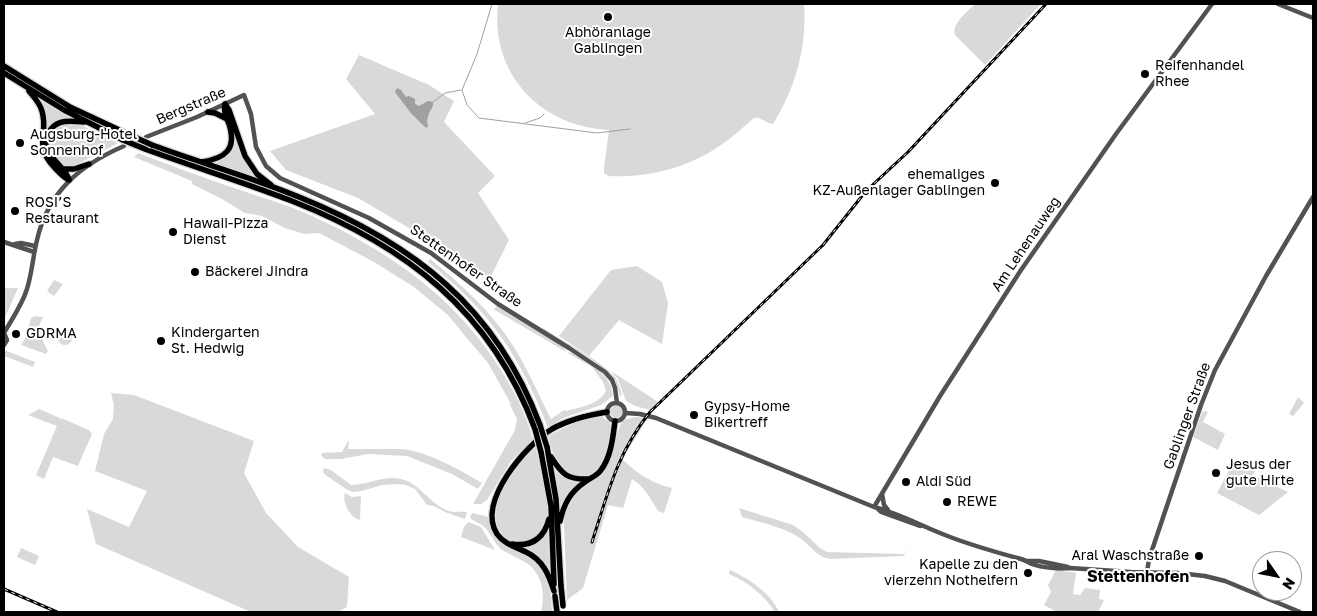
<!DOCTYPE html>
<html>
<head>
<meta charset="utf-8">
<style>
  body { margin:0 }
  #map { position:relative; width:1317px; height:616px; overflow:hidden; background:#fff; font-family:"Golos Text",sans-serif }
  canvas { display:block }
  .frame { position:absolute; inset:0; border:5px solid #000; pointer-events:none }
  .north { position:absolute; left:1252px; top:551px; width:50px; height:50px; box-sizing:border-box; background:#fff; border:1px solid #999; border-radius:50%; rotate:123deg; font-size:14px; font-weight:700; line-height:20px; text-align:center; color:#000 }
  .north::after { content:''; display:block; margin:auto; width:18px; height:22px; background:#000; clip-path:polygon(50% 0,100% 100%,50% 72%,0 100%) }
</style>
</head>
<body>
<div id="map">
<canvas width="1317" height="616"></canvas>
<div class="frame"></div>
<div class="north">N</div>
</div>
<script>
const ctx = document.querySelector('canvas').getContext('2d');
ctx.lineJoin = 'round';
function fill(path, color) { ctx.fillStyle = color; ctx.fill(path, 'evenodd'); }
function strokePath(path, color, width, dash) { ctx.strokeStyle = color; ctx.lineWidth = width; ctx.lineCap = dash ? 'butt' : 'round'; ctx.setLineDash(dash || []); ctx.stroke(path); }
function write(font, color, halo, rows, align = 'center') {
  ctx.font = font + ' "Golos Text",sans-serif'; ctx.lineWidth = 4; ctx.setLineDash([]); ctx.textBaseline = 'middle'; ctx.strokeStyle = halo; ctx.fillStyle = color; for (const [text, x, y, turn = 0] of rows) {
    ctx.save(); ctx.translate(x, y); ctx.rotate((+turn || 0) * Math.PI / 180); ctx.textAlign = isNaN(turn) ? turn : align; if (halo) ctx.strokeText(text, 0, 0); ctx.fillText(text, 0, 0); ctx.restore();
  }
}
fill(new Path2D(`
  M498,4H804C807,47 796,87 773,124C766,124 761,116 754,118C743,127 733,137 721,145C688,168 648,178 608,176L604,173V168L609,130C541,127 490,74 498,4Z
  M975,4H1041L985,65L955,35C951,24 968,11 975,4Z
  M359,55L429,85L454,101L444,122L495,176L478,193L509,240L490,278L468,269L443,248L358,198L286,170L270,151L375,114L346,79Z
  M39,100L73,119H67L47,133L50,161Z
  M65,123L83,126L118,143L74,166L65,167C48,151 38,136 65,123Z
  M232,127L259,179L210,162L226,156Z
  M138,153C174,167 210,180 246,192C267,199 290,206 310,215C381,247 447,291 491,355C509,381 525,410 533,440L511,461L487,500L481,504H473L515,430L517,419L509,403L511,404L488,363L466,337L448,315L414,287L374,262L319,233L304,234L285,228L262,216L245,213L222,199L192,184V181L134,157Z
  M430,259C461,284 490,310 512,344C527,367 538,394 551,419L564,410L566,411C581,407 598,405 606,391L603,382L592,367L493,309L496,308V306L560,344L567,352L572,353C589,364 611,372 613,396L601,405L563,418L548,428C520,355 489,311 428,262Z
  M637,266L662,282L668,303L662,344L619,320L589,356L559,336L611,270Z
  M54,280L63,284L54,296L47,291Z
  M4,288H18L4,320Z
  M35,316L43,317L37,330L43,333V342L48,351L46,354L21,345L25,339L31,318Z
  M543,328C561,340 603,362 615,377C619,383 620,389 622,395L620,396L615,381L610,374L589,358L544,330Z
  M58 338a7 7 0 1 1 14 0a7 7 0 1 1-14 0Z
  M4,350L35,362L33,367L4,356Z
  M610,370L614,373L658,402L650,410L635,406L626,401L618,379Z
  M111,393L134,395L254,441L244,473L266,513L298,547L349,577L347,607L338,612H251L96,544L87,509L129,527L147,491L95,471L104,434L113,419L114,405Z
  M1298,397L1304,403L1293,416L1289,414Z
  M618,405L622,408L623,413L621,417L615,418L611,415L610,410L614,406Z
  M39,409L60,418V420L61,418L89,430L92,434L78,466L53,457L44,479L36,475L57,426L28,415Z
  M1206,411L1208,412L1203,422L1225,434L1218,450L1193,437L1202,412Z
  M602,417L610,422C616,444 601,483 573,476C569,474 566,474 563,471C554,461 552,448 548,436L580,420Z
  M637,417L648,418L622,459C638,474 651,483 672,488L664,513L658,511C650,498 645,487 632,479L623,508L608,505L583,588L567,600L564,526L565,514L575,494L603,473L621,423L626,419Z
  M348,441L349,442L348,449H401C427,451 460,470 482,483L478,489L452,474L407,456L368,454L341,459H325L321,455L322,453L342,452Z
  M535,446C540,465 551,504 546,522C539,550 499,550 496,519C494,491 517,466 535,446Z
  M1235,459L1255,470L1253,475L1288,492L1259,515L1217,493Z
  M324,468L331,470L351,485C368,485 384,475 401,479C420,483 429,504 449,511C456,513 460,511 467,512L465,519L445,512L434,506L427,505L415,489L406,485L397,484L382,485L362,491L353,492L346,489L324,474L323,471Z
  M555,468L567,479L581,482L561,512Z
  M345,493L352,497L361,496L360,520C350,517 342,503 345,493Z
  M739,508L793,525L803,532L820,548L827,552L905,554L911,537L904,556L830,559C814,556 809,542 795,535C779,526 759,522 742,517Z
  M472,513L489,517C493,526 493,534 500,541C508,549 520,550 529,555C549,566 551,591 552,611L551,612H541C546,593 542,571 523,561C516,557 509,554 502,550C494,544 491,532 483,526C479,522 473,522 470,517Z
  M468,522L481,527L495,550L461,537L464,527Z
  M548,529L550,574L547,568L517,547C532,547 541,543 548,529Z
  M21,548L39,556L35,565L17,557Z
  M730,570C749,579 770,592 779,612H775C765,596 747,581 729,574Z
  M1056,570L1076,573L1073,594L1080,595L1085,588L1100,590L1099,599L1104,600L1098,612H1057L1044,605L1051,592L1048,585Z`), '#d9d9d9');
fill(new Path2D(`
  M397,88L401,90L406,97L409,96L415,99V104L419,106L428,101L433,102V106L429,113L427,121L428,126L427,128L424,126L410,112L395,92Z`), '#a0a0a0');
strokePath(new Path2D(`
  M492,4L477,54L462,90L467,105L479,118L597,133L630,129
  M433,102L445,93L461,90
  M525,123L540,118L544,114`), '#a0a0a0', 1);
const trunk = new Path2D(`
  M4,66L70,107L130,135
  M4,73L64,110L123,140
  M29,91C34,97 40,103 42,111C49,135 33,144 54,167C59,172 63,177 69,180
  M225,104L229,110L245,156L257,174L271,185
  M208,112L215,113L227,119
  M152,145C201,163 251,177 299,197C413,243 496,307 540,425
  M145,149C194,167 243,182 292,201C406,246 491,311 535,429
  M202,162C226,158 237,149 229,124C226,117 223,111 225,104
  M62,169H74L89,164
  M69,180C65,163 33,152 51,129C59,119 72,121 84,122
  M547,447L556,499L561,586
  M541,452L551,506L554,584
  M551,457C562,474 567,480 589,479
  M560,521C564,504 570,492 585,482C590,478 597,476 601,470C611,457 613,437 615,421
  M512,544C532,547 544,538 549,519
  M554,591C549,575 543,560 526,552C516,547 504,544 497,534C476,502 527,444 552,429C570,419 588,415 607,412`);
strokePath(trunk, '#dbdbdb', 8);
strokePath(new Path2D(`
  M1278,4L1313,18
  M146,137L197,117L244,95L251,114L256,147L266,166L280,178L369,218L431,253L498,304L569,348L605,372L612,380L615,388L617,403
  M4,242L34,252
  M15,244L21,243L35,246
  M4,333C12,319 22,305 27,289C32,273 33,256 37,240C48,192 80,165 124,146
  M4,333L7,340L4,345
  M607 412a9 9 0 1 1 18 0a9 9 0 1 1-18 0Z
  M626,413L640,414L656,418L874,507C898,513 921,526 945,535C970,545 995,552 1021,559C1025,560 1028,562 1032,564C1042,568 1059,569 1070,568L1131,572L1178,573L1205,576L1225,581L1300,612
  M882,494L884,505L888,510
  M874,507L940,396L1021,270L1116,134L1212,4
  M877,508L881,512L920,526
  M1027,561H1039L1068,567
  M1147,572L1149,559L1201,405L1215,370L1266,276L1313,197`), '#525252', 4.5);
strokePath(trunk, '#000', 5.5);
const rail = new Path2D(`
  M592,542C608,493 617,453 650,412L823,245L866,191L908,152L1046,4
  M4,589L57,612`);
strokePath(rail, '#000', 3);
strokePath(rail, '#fff', 1, [4]);
const trunkBridge = new Path2D(`
  M130,135L152,145
  M123,140L145,149
  M540,425L547,447
  M535,429L541,452
  M561,586L563,606
  M555,596L557,612`);
strokePath(trunkBridge, '#dbdbdb', 8, []);
strokePath(trunkBridge, '#000', 5.5);
for (const [x, y, r, color] of [
  [608,17,5,"#000"],
  [1145,74,5,"#000"],
  [20,143,5,"#000"],
  [995,183,5,"#000"],
  [15,211,5,"#000"],
  [173,232,5,"#000"],
  [195,272,5,"#000"],
  [16,334,5,"#000"],
  [161,341,5,"#000"],
  [694,415,5,"#000"],
  [1216,473,5,"#000"],
  [906,482,5,"#000"],
  [947,502,5,"#000"],
  [1199,556,5,"#000"],
  [1028,573,5,"#000"]
]) { const dot = new Path2D(); dot.arc(x, y, r, 0, 2 * Math.PI); ctx.fillStyle = color; ctx.fill(dot); strokePath(dot, '#fff', 2); }
write('14px', '#000', '#fff', [
  ["Abhöranlage",608,33,"center"],
  ["Gablingen",608,49,"center"],
  ["Reifenhandel",1155,66],
  ["Rhee",1155,82],
  ["Augsburg-Hotel",30,135],
  ["Sonnenhof",30,151],
  ["ehemaliges",985,175,"right"],
  ["KZ-Außenlager Gablingen",985,191,"right"],
  ["ROSI’S",25,203],
  ["Restaurant",25,219],
  ["Hawaii-Pizza",183,224],
  ["Dienst",183,240],
  ["Bäckerei Jindra",205,272],
  ["Kindergarten",171,333],
  ["St. Hedwig",171,349],
  ["GDRMA",26,334],
  ["Gypsy-Home",704,407],
  ["Bikertreff",704,423],
  ["Jesus der",1226,465],
  ["gute Hirte",1226,481],
  ["Aldi Süd",916,482],
  ["REWE",957,502],
  ["Aral Waschstraße",1189,556,"right"],
  ["Kapelle zu den",1018,565,"right"],
  ["vierzehn Nothelfern",1018,581,"right"]
], 'left');
write('14px', '#000', '#fff', [
  ["Bergstraße",191,106,-23],
  ["Am Lehenauweg",1026,244,-56],
  ["Stettenhofer Straße",466,266,35],
  ["Gablinger Straße",1187,416,-70]
]);
write('bold 16px', '#000', '#fff', [
  ["Stettenhofen",1138,577]
]);
</script>
</body>
</html>
